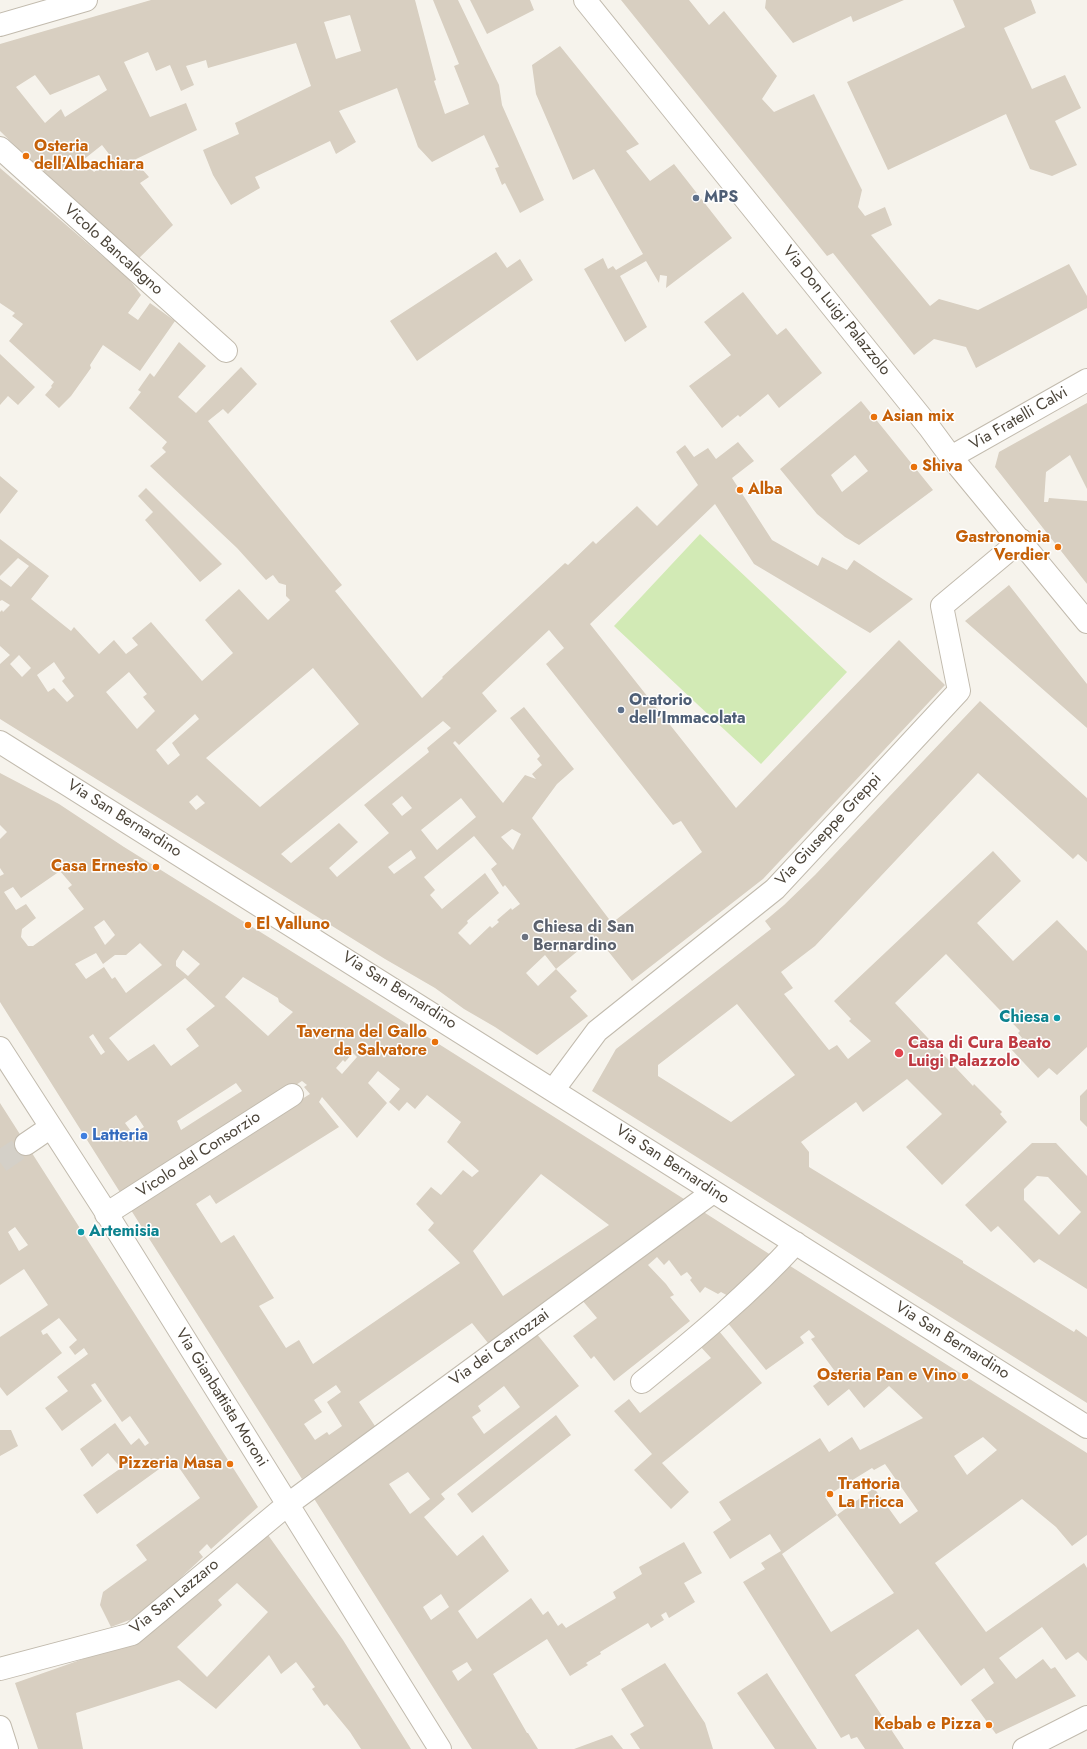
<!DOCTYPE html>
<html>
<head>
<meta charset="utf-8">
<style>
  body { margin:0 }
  canvas { display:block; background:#f6f3ec }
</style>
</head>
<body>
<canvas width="1087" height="1749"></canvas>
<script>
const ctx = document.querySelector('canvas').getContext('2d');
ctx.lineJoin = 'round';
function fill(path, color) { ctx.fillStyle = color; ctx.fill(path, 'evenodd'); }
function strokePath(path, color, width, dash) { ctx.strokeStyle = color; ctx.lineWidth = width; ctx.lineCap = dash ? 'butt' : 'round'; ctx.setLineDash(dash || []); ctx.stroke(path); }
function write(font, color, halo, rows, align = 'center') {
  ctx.font = font + ' Jost,sans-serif'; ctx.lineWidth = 3; ctx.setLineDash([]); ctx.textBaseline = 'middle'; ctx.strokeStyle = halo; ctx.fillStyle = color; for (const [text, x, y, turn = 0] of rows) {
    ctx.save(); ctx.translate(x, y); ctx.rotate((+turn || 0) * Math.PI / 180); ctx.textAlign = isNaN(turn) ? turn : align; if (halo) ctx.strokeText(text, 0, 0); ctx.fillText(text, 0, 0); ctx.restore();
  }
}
fill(new Path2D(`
  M700,534L847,672L761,764L614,626Z`), '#d2eab5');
fill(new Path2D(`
  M151,0H415L436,80L434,81L445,114L469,104L454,66L459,64L433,0H458L499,85L502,105L544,200L520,213L505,183L502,185L495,168L499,167L484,135L432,162L418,147L397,88L339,111L356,142L336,154L330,141L255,177L260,188L231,205L213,175L203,150L239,134L235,123L311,86L296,43L208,68L206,60L186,66L194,85L181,91L170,65L156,71L148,52L124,62L150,117L186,103L197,130L134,160L149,177L140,183L173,225L136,261L102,231L0,131V44ZM350,15L361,51L336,59L324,22ZM35,75L50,95L99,75L107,90L65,117L61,109L45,123L16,87ZM102,145L112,158L94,172L83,160Z
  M470,0H530L534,10L487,34Z
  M621,0H689L709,25L724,11L777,76L762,99L774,112L814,94L862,190L858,207L865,216L885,207L892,225L871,235L930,306L939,299L978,310L1069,264L1087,296V308L976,368L966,347L934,339L914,355L833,253L827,256Z
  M766,0H904L853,22L851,16L793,43L765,8Z
  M953,0H1031L1036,13L1004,28L1032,89L1065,75L1081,108L1055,121L1077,165L1052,176L1030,169L1006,114L888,170L847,82L965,27Z
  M560,46L639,144L626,151L650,181L674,164L732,238L666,288L667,276L660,275L659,283L646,261L620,276L647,327L625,342L584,269L603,258L608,269L613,266L616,270L643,254L594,169L573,180L536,94L532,65Z
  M0,168L129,279L141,295L128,313L138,320L150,303L175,321L140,371L103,345L90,365L91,368L71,396L59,408L45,395L52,387L51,386L54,382L9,341L23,324L12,316L15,313L0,303Z
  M496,252L507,268L520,259L533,280L417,361L390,321Z
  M743,292L777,335L786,328L822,373L779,408L768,394L740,417L738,415L722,428L689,386L731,355L704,322Z
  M179,342L206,366L178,397L196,413L241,367L257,384L228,414L223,409L208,421L342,585L335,591L422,698L443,678L442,677L565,563L568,565L593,541L596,544L637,506L657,526L698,485L676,452L685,445L694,457L708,448L716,459L738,442L754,461L732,478L772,540L818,566L822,557L847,570L854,560L913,599L870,633L754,564L715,504L590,624L736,808L899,640L945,685L763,879L632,981L596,936L556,969L577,991L570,997L588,1016L537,1055L495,1027L464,1009L435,988L385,959L0,719V664L10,655L0,646V612L2,610L3,612L10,605L2,600L0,601V579L11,587L29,566L18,558L0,576V539L49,576L31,599L71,631L74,627L99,654L114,640L126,654L138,645L132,638L151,622L202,681L233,653L205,620L208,617L239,589L268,620L290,600L286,596V585L279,583L273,575L266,580L237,548L150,466L166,452L162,448L167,442L129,408L141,392L138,390L150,373L154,377ZM549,630L564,648L546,664L673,825L681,821L702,852L612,923L532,818L557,784L574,769L524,707L510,718L540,756L537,759L542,765L532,774L536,779L525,775L503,803L453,743L455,741L459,745L497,711L482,693ZM19,655L31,668L22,677L10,664ZM54,662L65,678L62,681L74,696L67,702L54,688L48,692L37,675ZM313,668L359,724L260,807L206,758ZM129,672L147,694L143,697L155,711L137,729L106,692ZM195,714L199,719L172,743L180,755L168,765L156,750ZM443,721L451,728L427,748L429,752L364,805L389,833L337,877L329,868L358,842L339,823L291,863L281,854ZM197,795L205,803L196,810L189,802ZM402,796L412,808L402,816L392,804ZM461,798L476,817L437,850L421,830ZM512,829L521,834L513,850L501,837ZM474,836L497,864L491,869L503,887L505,885L520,904L512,910L511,908L497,920L499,922L492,928L490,926L470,945L458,933L468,923L467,921L499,893L485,873L442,909L430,895L435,890L424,877ZM411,850L416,858L394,874L388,867ZM545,955L556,969L538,986L526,973Z
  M0,354L35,387L18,405L8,396L0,405Z
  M861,401L933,490L859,545L845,537L817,514L780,469ZM855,455L868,471L842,492L831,475Z
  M1087,403V489L1070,455L1046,472L1044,502H1048L1049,498L1087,501V584L995,467L999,452Z
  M0,476L18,491L0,514Z
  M146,488L222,564L200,582L145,520L153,512L138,496Z
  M1009,585L1087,684V728L965,621Z
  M980,701L1087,798V862L1078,854L1073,859L978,773L815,946L781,972L793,988L784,994L829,1050L837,1045L848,1059L871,1041L849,1021L851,1019L834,1001L993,851L1021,881L977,923L1013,961L1057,920L1087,951V1047L1057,1075L1049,1068L1038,1078L1011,1049L1022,1038L1018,1033L1020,1031L946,954L895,1003L973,1086L974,1084L1002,1112L1000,1114L1007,1122L942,1185L906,1147L942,1114L907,1079L863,1112L856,1102L801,1142L809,1152V1167L963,1261V1263L1074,1332L1076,1329L1087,1337V1403L592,1091L616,1049L771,929L765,921L784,905L815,875ZM737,1004L795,1075L731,1122L658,1076V1065Z
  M0,773L59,804L124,847L347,986L684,1199L488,1343L472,1323L359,1402L375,1426L302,1479L129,1207L310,1094L304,1087L307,1085L302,1081L123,1197L0,1002V876L4,874L0,868V839L7,832L0,825ZM60,871L72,885L68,888L84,909L33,946H28L21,937L22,929L36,918L26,904L16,910L4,892L13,887L21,898ZM104,920L115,935L105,945L94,927ZM140,943L162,965L126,993L115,977L112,979L104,967L86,979L75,964L96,953L103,964L115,955H126ZM183,950L200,964L188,976L176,966V961ZM243,977L278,998L279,1002L293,1012L268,1036L225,997ZM185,978L215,1006L186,1029L199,1046L171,1066L154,1044L128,1061L109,1038ZM93,1034L105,1052L101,1055L89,1037ZM353,1053L357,1057L342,1074L336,1068L343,1060L345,1062ZM378,1071L400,1089L389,1102L399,1111L407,1102L415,1109L427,1095L461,1122L447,1142L479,1171L472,1177L463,1170L441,1195L431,1187L416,1204L434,1223L428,1230L460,1263L313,1364L299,1340L286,1348L259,1306L274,1298L234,1235L221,1243L196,1204L210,1195L216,1204L339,1127L319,1102L322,1097L357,1138L387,1103L368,1083ZM236,1083L242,1091L181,1130L177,1121ZM136,1115L144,1127L133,1134L125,1123ZM541,1174L609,1225L503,1296L473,1251ZM336,1385L341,1392L327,1402L342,1426L329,1435L327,1432L315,1440L304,1424L322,1412L314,1400Z
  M1087,1089V1127L1080,1120V1096Z
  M0,1103L258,1507L211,1549L207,1544L199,1552L203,1557L140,1616L111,1627L100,1605L103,1592L147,1560L136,1545L200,1498L173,1459L97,1514L83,1495L121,1468L108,1453L92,1467L80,1449L115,1423L131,1445L139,1438L145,1446L149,1443L130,1416L122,1422L95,1383L91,1385L102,1401L62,1431L45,1408L68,1391L57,1377L88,1354L84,1348L75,1355L69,1347L77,1340L59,1318L41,1331L43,1335L47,1333L62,1353L7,1396L0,1387V1337L48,1305L24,1269L0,1285ZM15,1227L28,1245L19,1251L8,1232Z
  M1032,1143H1056L1087,1176V1289L1039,1259L1034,1263L998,1226L991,1232L965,1205ZM1037,1176L1048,1177L1081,1212L1059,1235L1024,1200V1189Z
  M702,1211L774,1257L732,1298L721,1292L718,1294L705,1287L700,1293L690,1280L692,1278L687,1272L681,1276L669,1260L664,1265L657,1257L648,1265L666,1284L674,1295L670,1297L690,1321L614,1381L594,1356L591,1359L573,1336L597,1318L582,1300Z
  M787,1264L1087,1453V1535L1072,1546L1056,1527L1022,1499L935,1563L986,1632L1084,1563L1087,1568V1661L1078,1652L1066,1660L1042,1627L999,1658L1016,1679L1043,1659L1051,1669L1055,1667L1076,1696L996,1734L971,1700L994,1683L984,1668L961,1686L918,1629L855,1675L904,1749H865L857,1737L851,1739L849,1734L841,1738L743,1582L765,1569L761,1563L781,1551L770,1534L730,1559L713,1532L731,1520L719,1502L820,1438L829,1452L852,1437L860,1450L923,1418L889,1386L864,1408L849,1389L828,1406L813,1386L834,1370L811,1339L815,1337L809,1330L800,1337L804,1343L766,1370L727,1322ZM983,1437L997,1450L967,1475L954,1456ZM885,1464L918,1511L900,1524L874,1488L837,1515L894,1593L831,1632L782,1554L837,1515L825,1497L872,1468L874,1470Z
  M719,1331L762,1383L662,1463L689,1492L671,1509L634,1470L652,1454L614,1411L629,1399L640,1413L711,1358L699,1345Z
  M536,1333L579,1386L441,1494L445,1499L424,1517L457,1556L483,1535L509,1571L458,1611L477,1639L531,1598L543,1615L548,1611L558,1626L562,1623L566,1628L616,1598L613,1592L642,1574L639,1567L684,1542L702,1573L684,1583L695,1602L669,1618L666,1612L661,1615L664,1620L651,1628L648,1623L600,1652L601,1654L586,1663L588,1665L570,1676L547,1639L493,1674L527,1733H528L538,1749H472L313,1497ZM504,1386L520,1407L484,1434L472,1417L481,1411L478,1406ZM408,1472L430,1499L410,1514L389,1484ZM441,1594L449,1607L431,1620L423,1607ZM467,1662L472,1670L458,1681L452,1671Z
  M556,1415L571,1435L472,1513L457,1494Z
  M0,1430H11L18,1446L0,1456Z
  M263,1528L343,1640L411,1749H361L350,1732L327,1704L324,1706L312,1689L315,1687L296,1662L281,1674L269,1655L216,1709L179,1680L76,1713L83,1749H38L15,1683L134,1641ZM237,1583L268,1612L207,1677L177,1647L222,1605L218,1600Z
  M665,1663L705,1723L713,1749H640L630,1734L644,1726L621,1689Z
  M767,1673L774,1684L817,1749H775L737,1693Z
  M612,1735L623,1749H574Z`), '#d8cfc1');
strokePath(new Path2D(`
  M0,1162L26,1144`), '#d4d0c8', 22, [22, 11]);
const minor = new Path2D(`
  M585,0L929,427L951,457L1087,622
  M0,25L86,0
  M0,148L226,351
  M951,457L1087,380
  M0,742C363,969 725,1198 1087,1427
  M0,1048L102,1206L440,1749
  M554,1089L597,1031L775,889L959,691L942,606L1021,540
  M26,1144L51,1127
  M106,1214L292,1095
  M642,1382C696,1338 749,1294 796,1243
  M0,1669L132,1634L287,1505L713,1192
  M0,1727L7,1749
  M1024,1749L1087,1717`);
strokePath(minor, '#c2bbae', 24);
strokePath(minor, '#fff', 22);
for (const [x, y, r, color] of [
  [26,156,4,"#e8710a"],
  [696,198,4,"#5c6f8a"],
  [874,417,4,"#e8710a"],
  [914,467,4,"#e8710a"],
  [740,490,4,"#e8710a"],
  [1058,547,4,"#e8710a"],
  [621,710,4,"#5c6f8a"],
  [156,867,4,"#e8710a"],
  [248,925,4,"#e8710a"],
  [525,937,4,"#6b7280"],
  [1057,1018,4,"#0f9aa8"],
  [435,1042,4,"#e8710a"],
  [899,1053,5,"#e0444e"],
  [84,1136,4,"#3f7fe0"],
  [81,1232,4,"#0f9aa8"],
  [965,1376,4,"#e8710a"],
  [230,1464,4,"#e8710a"],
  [830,1494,4,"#e8710a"],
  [989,1725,4,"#e8710a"]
]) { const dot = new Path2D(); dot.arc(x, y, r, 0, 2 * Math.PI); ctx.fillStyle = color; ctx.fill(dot); strokePath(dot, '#fff', 1.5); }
write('bold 16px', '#c56008', '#fff', [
  ["Osteria",34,147],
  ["dell'Albachiara",34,165],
  ["Asian mix",882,417],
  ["Shiva",922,467],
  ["Alba",748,490],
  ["Gastronomia",1050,538,"right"],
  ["Verdier",1050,556,"right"],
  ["Casa Ernesto",148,867,"right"],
  ["El Valluno",256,925],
  ["Taverna del Gallo",427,1033,"right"],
  ["da Salvatore",427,1051,"right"],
  ["Osteria Pan e Vino",957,1376,"right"],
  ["Pizzeria Masa",222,1464,"right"],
  ["Trattoria",838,1485],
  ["La Fricca",838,1503],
  ["Kebab e Pizza",981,1725,"right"]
], 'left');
write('bold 16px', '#4e5e75', '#fff', [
  ["MPS",704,198],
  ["Oratorio",629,701],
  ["dell'Immacolata",629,719]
], 'left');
write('16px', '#4b4439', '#fff', [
  ["Vicolo Bancalegno",113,250,42],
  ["Via Don Luigi Palazzolo",836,311,51],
  ["Via Fratelli Calvi",1019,419,-30],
  ["Via San Bernardino",124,819,32],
  ["Via Giuseppe Greppi",829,830,-47],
  ["Via San Bernardino",399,991,32],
  ["Vicolo del Consorzio",199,1155,-33],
  ["Via San Bernardino",672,1165,33],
  ["Via San Bernardino",952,1341,32],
  ["Via dei Carrozzai",500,1348,-36],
  ["Via Gianbattista Moroni",221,1398,58],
  ["Via San Lazzaro",175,1597,-39]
]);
write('bold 16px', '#5b616d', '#fff', [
  ["Chiesa di San",533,928],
  ["Bernardino",533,946]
], 'left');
write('bold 16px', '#0d838f', '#fff', [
  ["Chiesa",1049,1018],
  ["Artemisia",89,1232,"left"]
], 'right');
write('bold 16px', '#be3a42', '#fff', [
  ["Casa di Cura Beato",908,1044],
  ["Luigi Palazzolo",908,1062]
], 'left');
write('bold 16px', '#366cbe', '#fff', [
  ["Latteria",92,1136]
], 'left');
</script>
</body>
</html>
